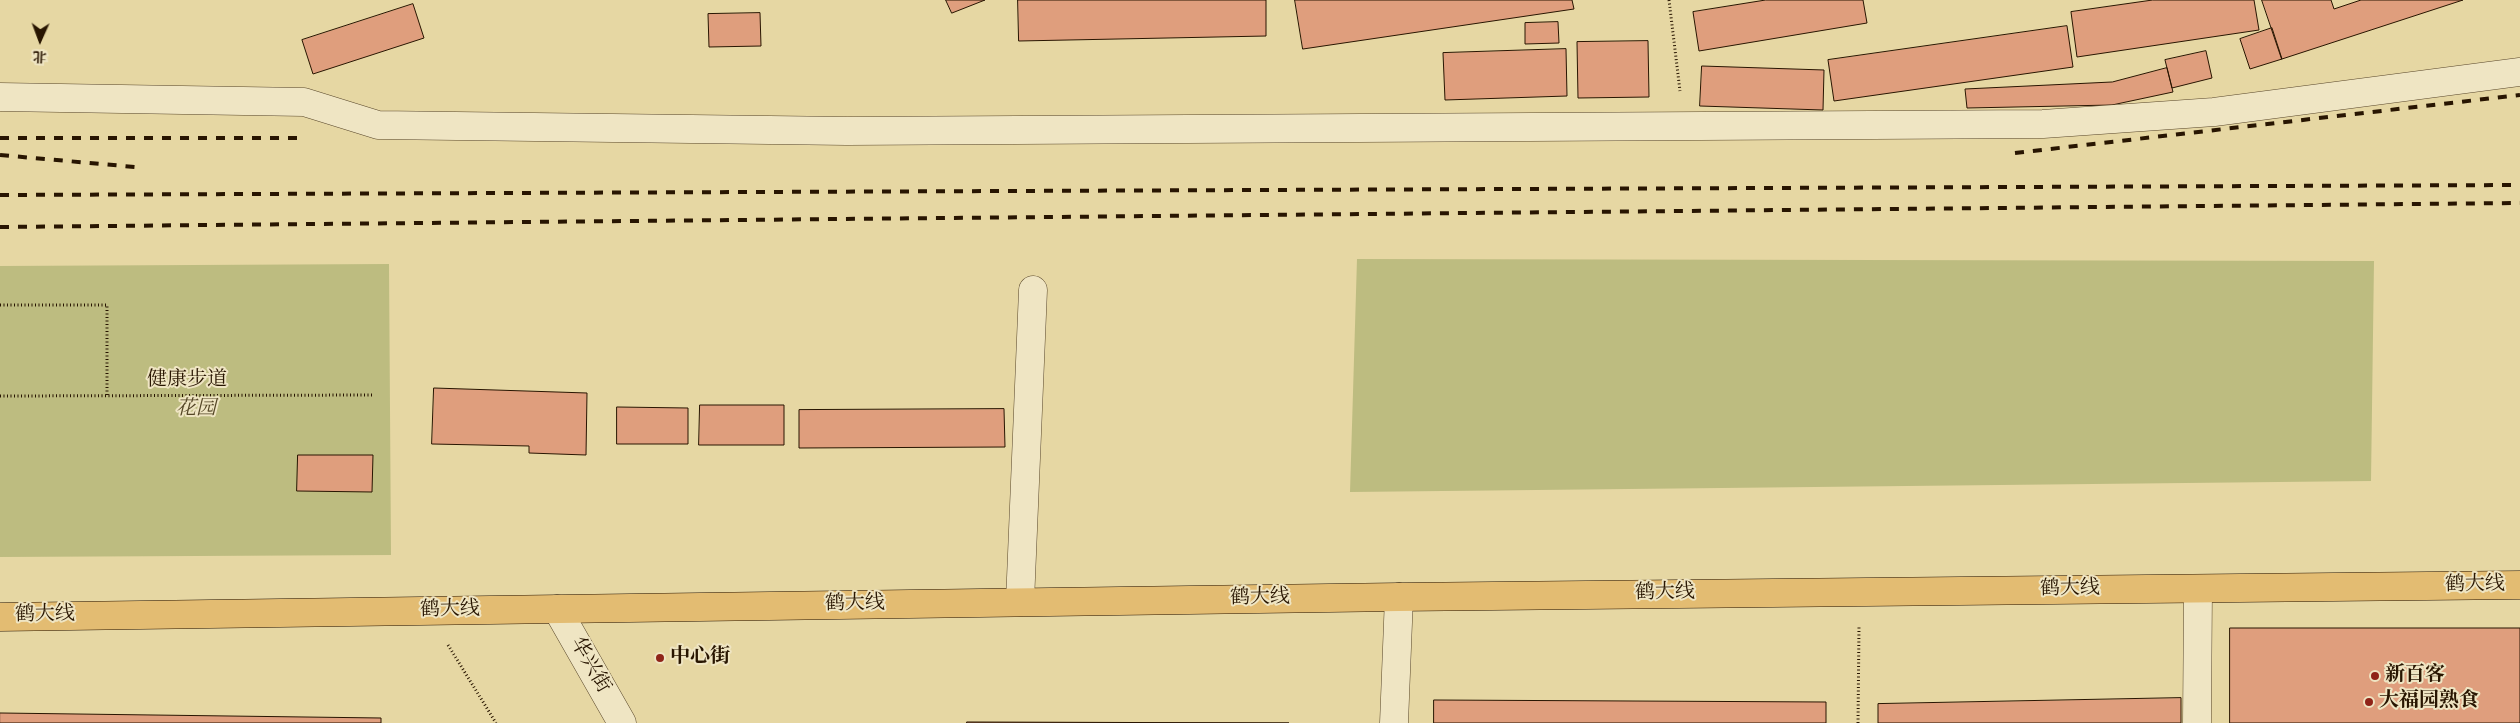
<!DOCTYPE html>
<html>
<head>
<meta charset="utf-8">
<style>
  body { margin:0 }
  #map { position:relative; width:2520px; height:723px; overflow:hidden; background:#e6d7a3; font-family:Vollkorn,"Noto Serif SC",serif }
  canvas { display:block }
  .north { position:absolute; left:15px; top:15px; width:50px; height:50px; -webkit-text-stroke:4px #efe5c3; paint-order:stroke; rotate:182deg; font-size:14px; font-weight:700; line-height:20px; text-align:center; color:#281501 }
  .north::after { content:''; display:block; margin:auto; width:18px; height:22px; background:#281501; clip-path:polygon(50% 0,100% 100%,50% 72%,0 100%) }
</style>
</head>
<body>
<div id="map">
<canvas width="2520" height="723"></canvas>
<div class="north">北</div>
</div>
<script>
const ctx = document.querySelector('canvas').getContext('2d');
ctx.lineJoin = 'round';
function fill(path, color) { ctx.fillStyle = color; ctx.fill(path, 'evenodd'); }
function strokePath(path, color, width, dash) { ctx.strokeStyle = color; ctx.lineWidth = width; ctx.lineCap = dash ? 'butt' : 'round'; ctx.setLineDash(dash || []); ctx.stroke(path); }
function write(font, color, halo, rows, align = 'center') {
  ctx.font = font + ' Vollkorn,"Noto Serif SC",serif'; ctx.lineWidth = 4; ctx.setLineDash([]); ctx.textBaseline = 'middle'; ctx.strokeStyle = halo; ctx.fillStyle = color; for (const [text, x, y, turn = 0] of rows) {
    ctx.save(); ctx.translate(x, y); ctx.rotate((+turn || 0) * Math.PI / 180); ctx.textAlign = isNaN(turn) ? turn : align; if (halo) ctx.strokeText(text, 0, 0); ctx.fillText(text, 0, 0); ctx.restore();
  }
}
fill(new Path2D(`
  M1357,259L2374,261L2371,481L1350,492Z
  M389,264L391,555L0,557V266Z`), '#bdbc80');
const building = new Path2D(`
  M946,0H985L952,13Z
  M1018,0H1266V36L1019,41Z
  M1295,0H1572L1574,9L1303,49Z
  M1766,0H1863L1867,23L1699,51L1693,12Z
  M2153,0H2254L2259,30L2077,57L2071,12Z
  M2262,0H2331L2334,9L2361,0H2463L2282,59Z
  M413,4L424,38L313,74L302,40Z
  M760,13L761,46L709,47L708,14Z
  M1558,22L1559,43L1525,44V23Z
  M2067,26L2073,67L1834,101L1828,60Z
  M2272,28L2282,59L2250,69L2240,39Z
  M1648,41L1649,97L1578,98L1577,42Z
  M1566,49L1567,96L1445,100L1443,53Z
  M2206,51L2212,78L2172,88L2165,60Z
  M1702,66L1824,70L1823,110L1700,106Z
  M2167,68L2173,92L2112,105L1967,108L1965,89L2112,82Z
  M434,388L587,393L586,455L529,453V446L432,444Z
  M700,405H784V445H699Z
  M617,407L688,408V444H617Z
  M1004,409L1005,447L799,448V410Z
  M298,455H373L372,492L297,491Z
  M2230,628H2520V723H2230Z
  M2181,698V723H1878V704Z
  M1434,700L1826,702V723H1434Z
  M0,713L381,718V723H0Z
  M967,722L1289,723H967Z`);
fill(building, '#df9e7d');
strokePath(building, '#281501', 1);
const minor = new Path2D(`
  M0,97L304,102L378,125L847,131L2043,124L2214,112L2520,72
  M1020,602L1033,290
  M557,609L622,723
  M1394,723L1399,597
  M2197,723L2198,589`);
const highway = new Path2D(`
  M0,617L1399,597L2520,585`);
strokePath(minor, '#58462a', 29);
strokePath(highway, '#281501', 29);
strokePath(new Path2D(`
  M1669,0L1680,91
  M0,305H107V396
  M0,396L374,395
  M448,645L496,723
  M1858,723L1859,626`), '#281501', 3, [1, 2.5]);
strokePath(minor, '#efe5c3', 28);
strokePath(highway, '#e3bc72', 28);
strokePath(new Path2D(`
  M0,138H306
  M2015,153L2520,95
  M0,155L135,167
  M0,195L2520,185
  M0,227L2520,203`), '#281501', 4, [9, 9]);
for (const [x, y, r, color] of [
  [660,658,5,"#8f2418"],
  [2375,676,5,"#8f2418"],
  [2369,702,5,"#8f2418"]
]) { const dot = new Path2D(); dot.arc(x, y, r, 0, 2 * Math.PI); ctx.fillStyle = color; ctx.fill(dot); strokePath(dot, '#efe5c3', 2); }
write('20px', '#281501', '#efe5c3', [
  ["健康步道",187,381],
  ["鹤大线",2475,586,-1],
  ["鹤大线",2070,590,-1],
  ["鹤大线",1665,594,-1],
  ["鹤大线",1260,599,-1],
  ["鹤大线",855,605,-1],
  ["鹤大线",450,611,-1],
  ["鹤大线",45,616,-1],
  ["华兴街",589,666,60]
]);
write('italic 20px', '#554727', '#efe5c3', [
  ["花园",196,410]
]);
write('bold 20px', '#281501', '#efe5c3', [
  ["中心街",670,658],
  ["新百客",2385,676],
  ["大福园熟食",2379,702]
], 'left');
</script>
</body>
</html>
